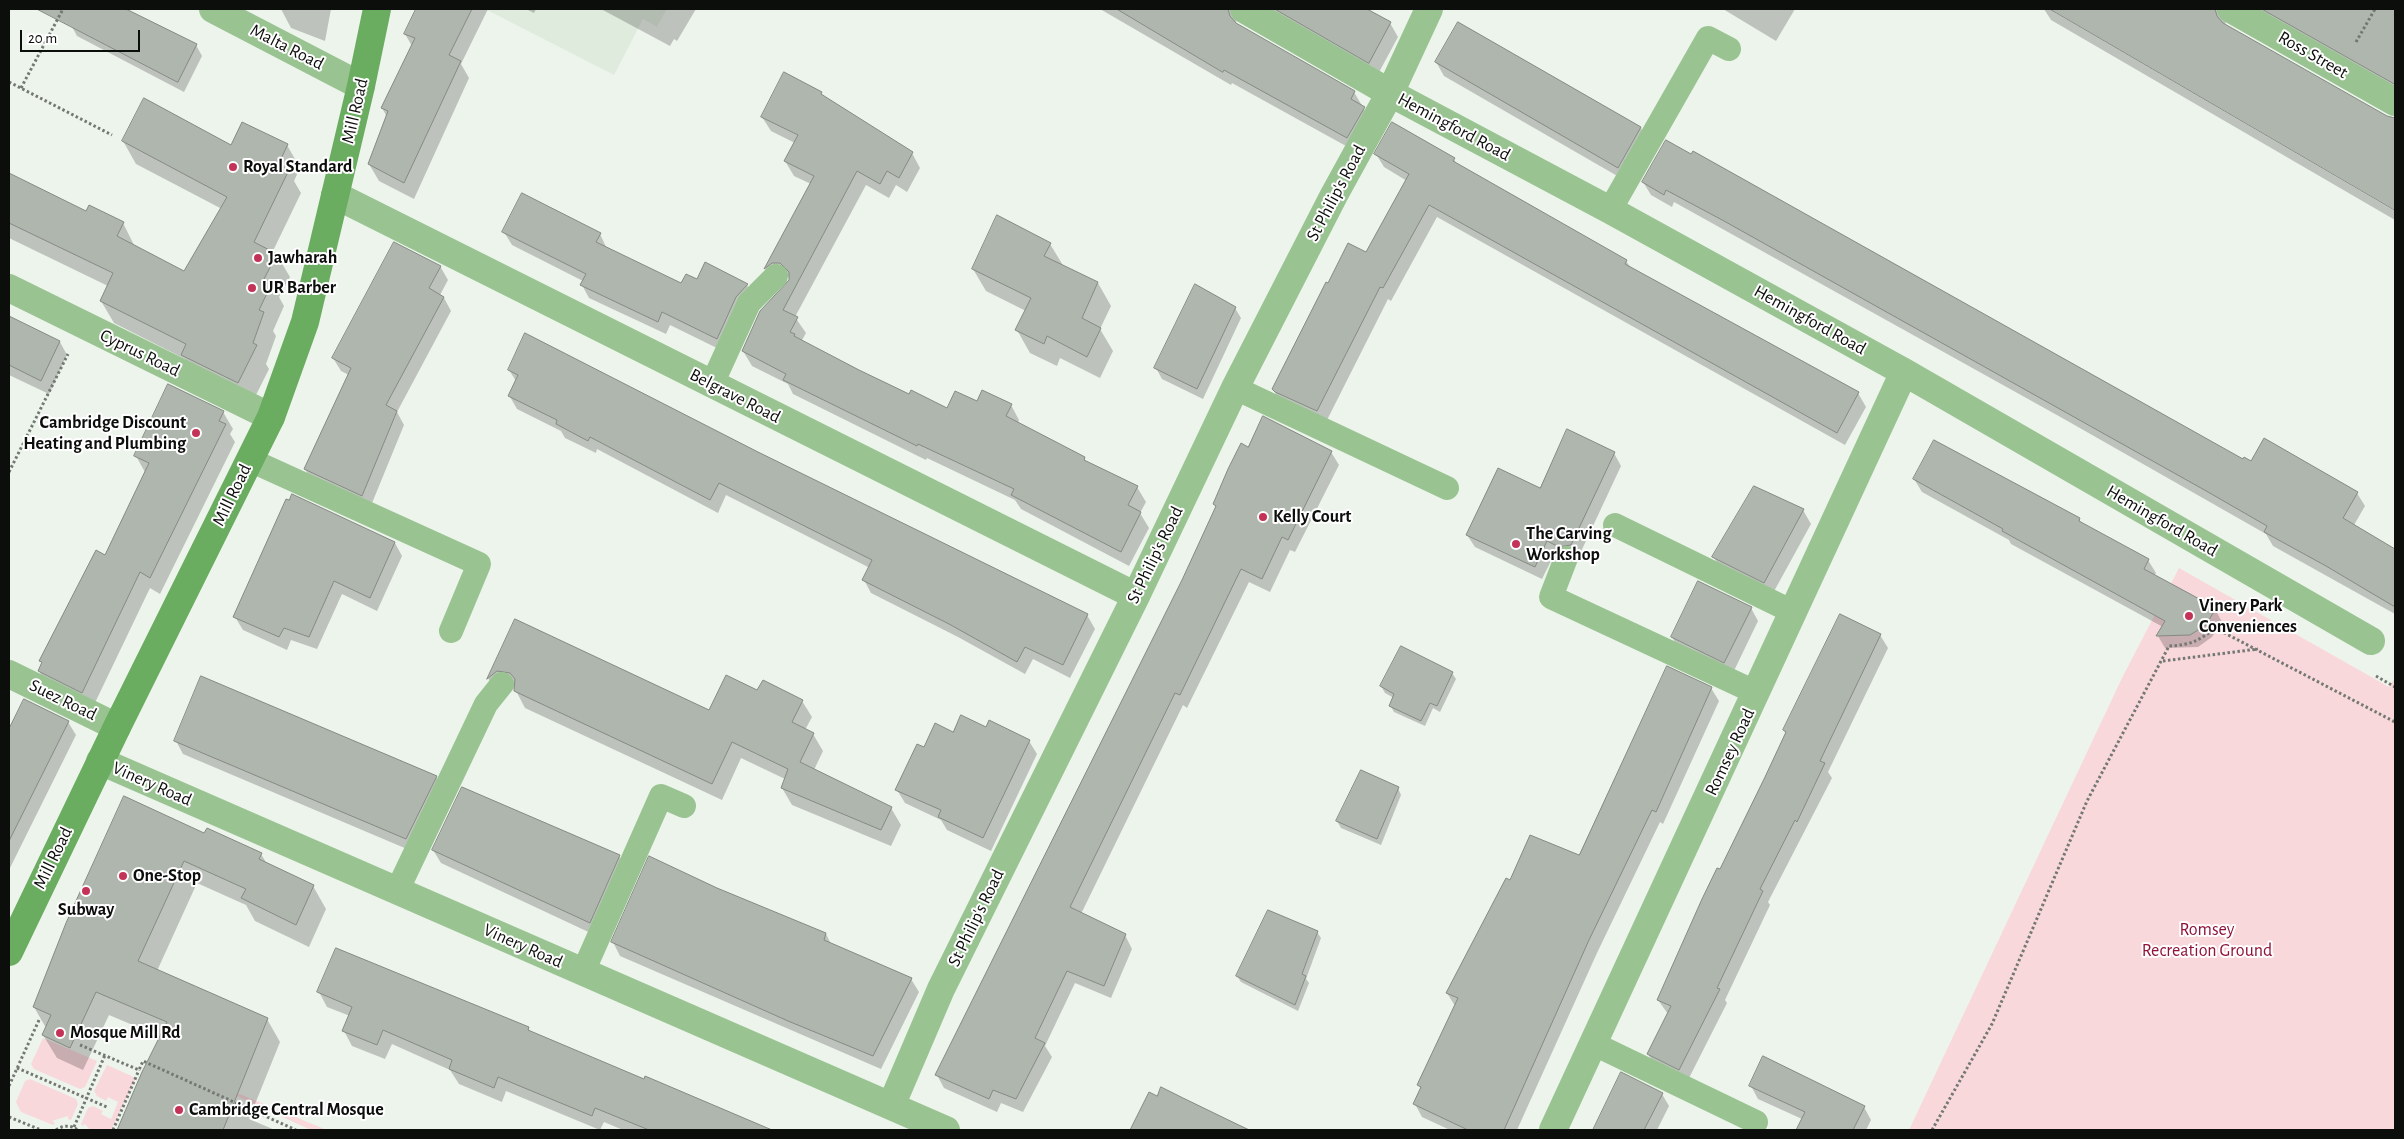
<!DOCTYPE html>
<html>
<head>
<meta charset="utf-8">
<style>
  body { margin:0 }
  #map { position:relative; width:2404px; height:1139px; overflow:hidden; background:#edf4ec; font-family:"Alegreya Sans",sans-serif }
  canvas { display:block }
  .frame { position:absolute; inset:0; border:10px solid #0c0e0b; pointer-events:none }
  .scale { position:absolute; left:20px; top:30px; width:120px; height:22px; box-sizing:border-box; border:2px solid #0c0e0b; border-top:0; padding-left:6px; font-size:15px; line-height:18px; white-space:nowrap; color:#0c0e0b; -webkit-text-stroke:4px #fff; paint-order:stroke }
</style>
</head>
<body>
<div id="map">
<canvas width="2404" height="1139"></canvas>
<div class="frame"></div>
<div class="scale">20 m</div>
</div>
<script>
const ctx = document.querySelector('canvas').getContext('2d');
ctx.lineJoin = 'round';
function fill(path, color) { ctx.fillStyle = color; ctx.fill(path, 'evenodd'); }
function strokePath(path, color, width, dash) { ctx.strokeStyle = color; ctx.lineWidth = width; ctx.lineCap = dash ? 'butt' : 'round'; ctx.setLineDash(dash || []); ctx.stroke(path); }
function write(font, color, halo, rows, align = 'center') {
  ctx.font = font + ' "Alegreya Sans",sans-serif'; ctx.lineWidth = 4; ctx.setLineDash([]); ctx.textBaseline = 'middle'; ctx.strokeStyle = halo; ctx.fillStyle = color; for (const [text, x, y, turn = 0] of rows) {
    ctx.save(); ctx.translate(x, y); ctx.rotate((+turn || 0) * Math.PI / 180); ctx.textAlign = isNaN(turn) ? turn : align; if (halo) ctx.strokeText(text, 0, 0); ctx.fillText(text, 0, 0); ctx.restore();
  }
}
fill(new Path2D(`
  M485,9H667L657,27L643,19L614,75Z`), '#dfecdd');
fill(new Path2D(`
  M2179,568L2389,687L2395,678V1130H1909L2122,678Z
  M43,1038L97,1061L85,1087L80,1089L34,1069L31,1064Z
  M155,1059L327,1130H311Z
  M107,1065L136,1078L111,1130H90L85,1124L83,1126L81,1124L88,1108L93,1106L103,1111L101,1114L111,1119L118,1102L108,1097L106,1101L97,1096L94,1091Z
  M30,1079L76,1099L78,1104L71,1120L68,1119V1116L52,1121L55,1123L53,1125L21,1112L16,1102L25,1081Z`), '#f9d8dc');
fill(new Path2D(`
  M41,9H124L196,45L202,56L184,92L77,36L71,25Z
  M281,9H331L325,41L291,28Z
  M418,9H488L461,64L469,78L414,199L379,181L369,164L387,117L382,108L412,46L405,34Z
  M526,9H536L534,13Z
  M601,9H696L677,41L674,39L670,46Z
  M1100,9H1244L1237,15L1236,24L1354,92L1371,121L1355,151L1232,83L1231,85Z
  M1261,9H1364L1390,23L1398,37L1377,76Z
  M1723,9H1795L1776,41Z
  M2044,9H2371L2380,14L2383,9L2395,16V95L2227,18L2225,25L2387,117L2395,119V208L2054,10V12L2395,211V220L2051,20Z
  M1459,24L1641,128L1648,141L1626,181L1444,76L1436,62Z
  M821,93L824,97L912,153L920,168L907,192L896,185L889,198L866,185L795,317L806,333L801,342L910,395L948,410L977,403L1011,405L1019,420L1018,423L1084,458L1087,463L1137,487L1146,502L1140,513L1149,528L1129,566L1021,509L1015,500L927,458L926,460L793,394L788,384L752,366L743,351L790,280V277H781L773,283L765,269L811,184L794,176L785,161L795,143L771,131L762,117Z
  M123,141L232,147L287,145L300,168L294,181L301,193L272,253L277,255L290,277L279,297L284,306L273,331L276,336L266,364L269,369L251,405L196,378L185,359L114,323L101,301L108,286L9,238V175L87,213L123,223L135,247L185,273L222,209L136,164Z
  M1666,142L2243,461L2357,493L2365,506L2354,525L2395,550V614L2273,546L2266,534L2064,419L1674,202L1672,207L1651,195L1643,182Z
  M1376,154L1454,159L1457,165L1626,261L1631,268L1858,393L1866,407L1845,445L1437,217L1391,301L1388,299L1383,309L1325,424L1281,403L1273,389L1329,285L1367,254L1407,181L1384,167Z
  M504,232L600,234L607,249L682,285L698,281L706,263L747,285L755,299L725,352L670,325L666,334L589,298L582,285L583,281L512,245Z
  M1050,244L1064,267L1098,283L1111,306L1100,329L1113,351L1100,378L1060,358L1057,366L1030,353L1017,330L1026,311L986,291L973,269Z
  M440,266L448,280L440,295L444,298L451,311L397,412L404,425L370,508L313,483L305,469L349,375L341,371L333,358Z
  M1235,308L1241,318L1203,399L1162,379L1156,368Z
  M9,317L60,342L67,355L49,394L9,375Z
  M509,370L758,453L1087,615L1095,629L1070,678L1033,659L1025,674L958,637L871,593L864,580L870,568L726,495L718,513L597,449L596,453L565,438L561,431L517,409L509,395L516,381Z
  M223,412L233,429L230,434L235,442L160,594L150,588L92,709L49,688L39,671L43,664L41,661L105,556L146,474L136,456Z
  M1249,449L1331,452L1339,465L1295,552L1290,550L1270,592L1249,582L1187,708L1183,705L1081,914L1125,935L1132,949L1111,998L1075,983L1045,1046L1052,1057L1023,1112L1001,1103L997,1112L944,1088L937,1075L1183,580L1216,508L1214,504Z
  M1614,453L1621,466L1578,558L1567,559L1555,553L1542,579L1475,547L1467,535L1540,490Z
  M1914,479L2079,519L2082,524L2148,560L2156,573L2154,576L2215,609L2222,622L2212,637L2198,647L2165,648L2158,636L2163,627L2011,544L2009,540L1922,492Z
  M293,496L395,543L402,556L377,611L342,594L317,649L291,640L287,650L243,630L235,617Z
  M1803,510L1811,524L1772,595L1721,571L1714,557Z
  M1751,608L1758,621L1732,675L1680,651L1672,637Z
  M515,621L710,712L758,691L802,701L812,717L805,730L813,734L823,751L814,770L891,808L901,825L891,846L792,805L782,788L785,779L741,758L722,800L525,708L515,689L507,688L498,695L488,678Z
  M1880,635L1888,648L1828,772L1832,778L1768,902L1770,905L1725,1000L1727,1003L1687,1082L1656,1068L1648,1054L1668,1014L1658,1000L1786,734L1784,730Z
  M1452,673L1456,679L1440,712L1433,708L1425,726L1394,712L1390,705L1394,698L1385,693L1381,686Z
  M1711,688L1719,701L1663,824L1660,822L1597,953L1517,1130H1450L1422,1117L1415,1104L1421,1090L1419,1085L1455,1006L1447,993L1511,881L1580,856Z
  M24,700L68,722L76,735L9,870V732Z
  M986,729L1029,741L1037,754L991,851L947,830L941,820L905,803L897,790L954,733Z
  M176,741L436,777L444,790L414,852L183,754Z
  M1398,788L1401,795L1381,845L1341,828L1337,821Z
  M205,835L261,854L267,864L313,886L326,909L309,947L255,921L246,905L197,883L157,971L267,1019L280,1042L249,1119L275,1130H118L161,1037L109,1015L83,1070L57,1058L43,1035L46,1028L34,1007Z
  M433,850L619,856L627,869L597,936L441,863Z
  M717,889L826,934L831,944L911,979L919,992L881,1069L620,956L613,942Z
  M1317,932L1321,938L1306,979L1309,983L1298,1011L1241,982L1237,976Z
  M319,992L528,1028L531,1032L644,1081L726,1123L723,1130H623L604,1122L600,1130L506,1091L502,1102L459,1084L450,1070L392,1044L385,1059L352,1046L344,1031L350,1016L327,1007Z
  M1622,1074L1662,1094L1669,1106L1657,1130H1595Z
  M1751,1086L1864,1107L1871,1120L1866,1130H1797L1802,1119L1758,1099Z
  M1149,1094L1213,1114L1251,1130H1131Z`), '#0003');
const building = new Path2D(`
  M37,9H126L197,44L178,82Z
  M416,9H472L449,55L461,61L404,183L368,164L388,111L381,108L415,38L404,34Z
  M1117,9H1228L1230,16L1236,23L1355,91L1351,99L1365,107L1347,138L1224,70L1223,72Z
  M1275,9H1367L1391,22L1369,63Z
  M2050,9H2215L2217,16L2223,23L2387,116L2395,118V210Z
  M2262,9H2395V84Z
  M1458,22L1641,127L1618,168L1435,62Z
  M784,72L822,92L821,94L913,152L899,178L887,171L880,184L857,171L783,310L798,317L790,332L795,334L794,336L859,370L909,394L911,390L947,408L955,391L977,401L982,390L1012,404L1006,416L1085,457L1084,460L1138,486L1128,505L1141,512L1121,552L1011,495L1014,489L918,444L917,446L783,380L786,374L742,351L760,311L789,280V272L780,263H772L764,269L814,176L784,161L798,135L761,117Z
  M144,98L231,145L242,122L288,144L278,165L289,170L254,242L277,254L264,279L272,283L259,310L264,312L253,343L257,345L238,383L181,355L186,344L100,301L113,273L9,223V173L86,211L89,205L124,222L117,236L184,271L227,197L122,141Z
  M1392,122L1455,158L1453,161L1627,260L1625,264L1859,392L1837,433L1429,205L1383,288L1380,287L1376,295L1317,411L1275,392L1272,389L1326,282L1328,283L1348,243L1366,252L1409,174L1374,154Z
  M1666,140L1691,154L1693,151L2243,459L2244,457L2251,461L2264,438L2358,492L2343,518L2395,549V607L2326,566L2264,532L2267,526L2208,492L1724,221L1666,190L1664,195L1642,182Z
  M522,193L601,233L596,242L681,283L686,274L697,279L705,262L748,284L736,297L717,339L662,312L658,322L580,285L586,274L502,232Z
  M997,215L1051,243L1044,256L1098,282L1082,318L1101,328L1087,357L1047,336L1044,344L1015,330L1031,298L972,269Z
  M394,242L441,266L429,288L444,297L386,405L397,411L362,496L304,469L351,368L332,358Z
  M1195,284L1236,307L1197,389L1154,368Z
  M9,316L60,341L41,381L9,365Z
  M525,333L758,452L1088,614L1063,665L1025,647L1017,662L949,624L862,580L872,560L719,483L710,500L590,437L588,441L556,424L557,420L508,396L518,375L508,370Z
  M168,384L224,411L219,421L226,424L150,578L140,572L82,693L38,671L42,662L39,661L96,550L105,555L149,463L134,456Z
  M1263,416L1332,451L1288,540L1282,537L1262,579L1241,569L1180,695L1175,693L1070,907L1126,934L1104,986L1067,971L1035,1038L1045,1043L1016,1099L993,1090L989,1099L935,1075L1182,580L1216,506L1213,504L1228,469L1241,443L1248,447Z
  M1567,429L1615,452L1571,545L1559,547L1547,541L1535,567L1466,535L1498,468L1540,488Z
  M1934,440L2080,518L2079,521L2149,559L2144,569L2216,608L2206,625L2190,635L2156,636L2165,621L2002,531L2003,529L1913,479Z
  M1754,486L1804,509L1764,583L1712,557Z
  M292,494L395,542L370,598L334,581L309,637L284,628L279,637L233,617L286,499L289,500Z
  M1698,581L1752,607L1724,663L1671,637Z
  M1840,614L1881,634L1820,761L1825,763L1797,822L1795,820L1760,889L1763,891L1717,988L1720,989L1679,1070L1647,1054L1671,1006L1657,1000L1702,899L1717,868L1720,869L1765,777L1786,732L1783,730Z
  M515,619L709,710L726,675L757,690L763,680L803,700L792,722L814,733L800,762L892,807L881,830L781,788L788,769L732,742L712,784L514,691L515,679L510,673L497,671L487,679Z
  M1401,646L1453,672L1437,706L1430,703L1421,721L1389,706L1394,694L1380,686Z
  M1667,666L1712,687L1656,812L1652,810L1589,940L1504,1130H1468L1413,1104L1421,1087L1417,1085L1458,998L1446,993L1506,878L1510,880L1530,835L1579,855Z
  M201,676L437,776L406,839L174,741Z
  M24,699L69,721L9,841V729Z
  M961,715L986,727L989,720L1030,740L983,838L938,817L941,810L895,790L917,744L924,747L935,723L953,732Z
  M1361,770L1399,787L1377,839L1336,821Z
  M462,787L620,855L590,923L432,850Z
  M124,796L204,833L207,828L262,853L259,859L314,885L296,925L241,898L246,889L184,861L138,961L268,1018L223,1130H117L142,1072L167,1022L96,992L70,1048L42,1035L51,1015L33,1007L66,923Z
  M649,856L717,888L826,933L824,940L912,978L873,1056L788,1021L611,942Z
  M1268,910L1318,931L1302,974L1306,976L1295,1005L1236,976Z
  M336,948L529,1027L528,1030L644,1079L645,1076L772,1130H649L595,1108L592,1116L498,1077L494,1088L449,1069L452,1060L383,1030L377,1045L342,1031L352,1007L317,992Z
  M1763,1056L1865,1106L1853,1130H1796L1805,1112L1749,1086Z
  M1621,1072L1663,1093L1644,1130H1593Z
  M1161,1087L1183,1098L1249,1130H1130L1149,1092L1157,1096Z`);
fill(building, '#afb6ae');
strokePath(building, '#848a82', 1);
strokePath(new Path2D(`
  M2356,42L2375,9
  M9,82L112,135
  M21,88L63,9
  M9,472L68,354
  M2163,661L2258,649
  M2376,676L2395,687
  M80,1045L139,1070L143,1061L296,1130
  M17,1068L107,1107
  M9,1086L39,1020
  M9,1117L41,1130
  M74,1127L105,1055
  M56,1130C63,1125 71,1125 78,1130
  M113,1130L139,1070
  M1932,1130L1992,1024L2087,801L2169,646C2190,645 2199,641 2215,628L2395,722`), '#737872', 3, [2.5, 2.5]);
strokePath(new Path2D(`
  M1610,210L1708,38L1729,49
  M712,384L749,303L776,276
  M1235,388L1447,488
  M250,460L479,564L451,631
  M1615,525L1793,612
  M1566,558L1551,597L1757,693
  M397,891L486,704L502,684
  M583,972L661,796L684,806
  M1594,1044L1756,1122`), '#99c492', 24);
strokePath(new Path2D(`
  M213,9L361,86
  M1244,9L1390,93L1610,210L1904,372L2371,641
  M2231,9L2395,102
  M335,195L1136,596
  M9,288L271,417
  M9,674L117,727
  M100,761L946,1130
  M891,1106L941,989L1136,596L1235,388L1334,195L1390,93L1429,9
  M1553,1130L1904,372`), '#99c492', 28);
strokePath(new Path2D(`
  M9,952L117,727L271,417L305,322L361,86L377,9`), '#6aac60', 28);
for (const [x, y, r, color] of [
  [233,167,5,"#c33358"],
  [258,258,5,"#c33358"],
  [252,288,5,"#c33358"],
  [196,433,5,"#c33358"],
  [1263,517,5,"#c33358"],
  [1516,544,5,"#c33358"],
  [2189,616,5,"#c33358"],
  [123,876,5,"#c33358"],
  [86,891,5,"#c33358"],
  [60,1033,5,"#c33358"],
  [179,1110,5,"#c33358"]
]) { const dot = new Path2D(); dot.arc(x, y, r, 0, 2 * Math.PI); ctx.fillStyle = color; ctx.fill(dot); strokePath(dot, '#fff', 2); }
write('18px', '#0c0e0b', '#fff', [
  ["Malta Road",287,47,27],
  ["Ross Street",2313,55,30],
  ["Mill Road",355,111,-77],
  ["Hemingford Road",1454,127,28],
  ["St Philip's Road",1336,193,-62],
  ["Hemingford Road",1810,320,29],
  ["Cyprus Road",140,353,26],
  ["Belgrave Road",735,396,27],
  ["Mill Road",232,495,-64],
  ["Hemingford Road",2162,521,30],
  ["St Philip's Road",1155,555,-64],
  ["Suez Road",63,700,26],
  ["Romsey Road",1730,752,-65],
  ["Vinery Road",152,784,24],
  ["Mill Road",53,858,-64],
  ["St Philip's Road",976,918,-64],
  ["Vinery Road",523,946,24]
]);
write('bold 18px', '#0c0e0b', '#fff', [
  ["Royal Standard",243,167],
  ["Jawharah",268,258],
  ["UR Barber",262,288],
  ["Cambridge Discount",186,423,"right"],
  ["Heating and Plumbing",186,444,"right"],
  ["Kelly Court",1273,517],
  ["The Carving",1526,534],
  ["Workshop",1526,555],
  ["Vinery Park",2199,606],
  ["Conveniences",2199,627],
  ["One-Stop",133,876],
  ["Subway",86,910,"center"],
  ["Mosque Mill Rd",70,1033],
  ["Cambridge Central Mosque",189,1110]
], 'left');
write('18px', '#8f1339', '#fff', [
  ["Romsey",2207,930],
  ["Recreation Ground",2207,951]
]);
</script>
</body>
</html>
